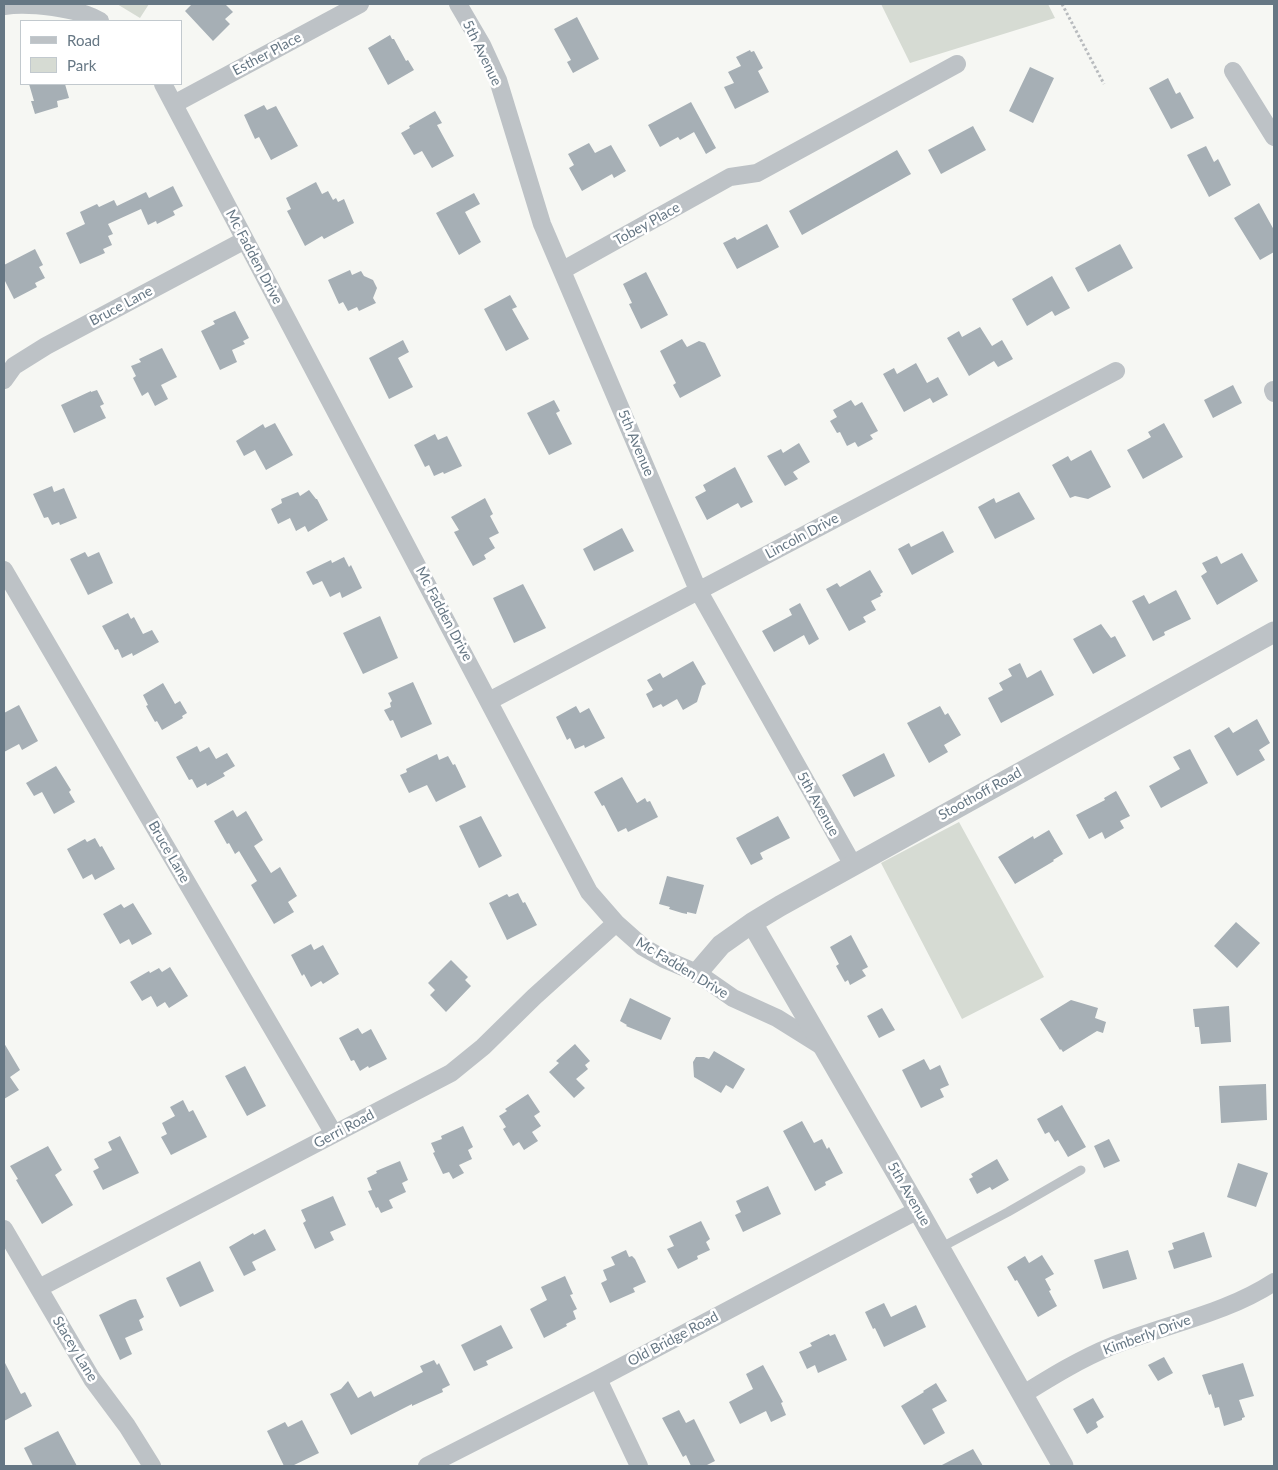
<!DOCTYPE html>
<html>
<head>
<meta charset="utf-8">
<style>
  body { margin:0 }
  #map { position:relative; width:1278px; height:1470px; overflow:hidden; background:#f6f7f3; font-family:Lato,sans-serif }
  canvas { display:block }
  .frame { position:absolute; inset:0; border:5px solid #667784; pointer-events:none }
  .legend { position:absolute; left:20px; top:20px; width:162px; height:65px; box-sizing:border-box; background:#fff; border:1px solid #c2c9ce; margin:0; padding:6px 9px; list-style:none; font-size:15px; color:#667784 }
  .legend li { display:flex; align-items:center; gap:10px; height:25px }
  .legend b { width:25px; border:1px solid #c2c9ce }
</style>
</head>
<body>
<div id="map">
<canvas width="1278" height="1470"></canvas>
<div class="frame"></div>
<ul class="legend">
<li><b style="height:6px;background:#bdc2c6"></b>Road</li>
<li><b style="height:14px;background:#d6dbd3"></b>Park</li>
</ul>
</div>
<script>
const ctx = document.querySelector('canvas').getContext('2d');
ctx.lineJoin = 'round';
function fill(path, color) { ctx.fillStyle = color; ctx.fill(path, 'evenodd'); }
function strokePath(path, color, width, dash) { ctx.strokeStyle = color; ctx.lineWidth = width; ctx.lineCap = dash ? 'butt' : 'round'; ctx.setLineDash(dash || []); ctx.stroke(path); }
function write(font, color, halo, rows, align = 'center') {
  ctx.font = font + ' Lato,sans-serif'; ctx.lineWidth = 5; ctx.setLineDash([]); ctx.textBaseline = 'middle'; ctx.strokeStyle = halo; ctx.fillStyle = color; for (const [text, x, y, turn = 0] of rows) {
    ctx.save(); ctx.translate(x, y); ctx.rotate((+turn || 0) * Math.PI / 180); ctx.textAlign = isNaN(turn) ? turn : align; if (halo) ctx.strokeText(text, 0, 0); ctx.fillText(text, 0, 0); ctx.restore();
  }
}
fill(new Path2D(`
  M117,4H149L140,18Z
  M881,4H1048L1055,18L910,63Z
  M959,822L1044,977L962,1019L881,863Z`), '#d6dbd3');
fill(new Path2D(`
  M192,4H225L233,12L225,19L230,24L213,41L185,11Z
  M577,17L599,59L573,73L567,62L571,60L554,29Z
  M390,35L392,39H394L406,61L408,60L414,70L388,85L368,48Z
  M750,50L751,52L754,51L763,68L758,71L769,92L735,109L724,87L734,83L728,72L741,66L736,57Z
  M1030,67L1054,78L1033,123L1009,111Z
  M1168,78L1176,94L1180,92L1194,118L1171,129L1149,88Z
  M29,84H65L69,98L57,101L58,107L35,114L31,101H34Z
  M691,102L716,148L706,154L694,132L680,140L678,137L660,147L648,125Z
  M264,105L267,110L276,106L298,146L271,160L259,137L255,139L244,115Z
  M435,111L442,123L437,125L454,156L432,168L422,151L414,155L401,133L410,128L409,126Z
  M973,126L986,150L941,174L928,150Z
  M589,143L595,153L611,145L626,171L614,178L612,174L582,191L569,168L574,165L568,154Z
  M1206,146L1214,162L1218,159L1231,185L1209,197L1187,155Z
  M897,150L911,174L802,235L789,211Z
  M316,182L322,194L328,191L333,200L336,198L338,202L344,199L354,223L324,239L322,236L305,246L287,211L291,209L286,198Z
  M173,186L183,206L173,211L175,215L157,224L156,221L148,225L141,209L108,224L113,234L108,236L112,245L103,249L105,253L80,264L66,233L85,224L80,212L97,204L99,207L114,200L117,206L146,192L149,198Z
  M474,193L480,204L465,212L481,242L459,255L436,213Z
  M1259,203L1274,230V252L1260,260L1234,218Z
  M767,224L779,247L737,269L723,243L735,237L737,240Z
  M1120,244L1133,268L1088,292L1075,268Z
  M35,249L43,265L39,267L45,278L35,283L37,287L14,299L4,279V265Z
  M350,270L352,275L361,271L364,276L373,280L377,288L373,298L376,303L359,311L357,307L348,311L343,302L339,304L328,280Z
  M646,272L668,315L641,329L629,304L632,303L623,284Z
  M1052,276L1070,308L1055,316L1052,311L1027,326L1012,299Z
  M510,295L517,307L512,309L529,339L506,351L484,309Z
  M235,311L249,338L243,341L245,344L232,350L237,362L220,370L201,331L215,324L213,321Z
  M980,327L992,346L1002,340L1013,359L998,367L994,361L969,376L947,338L959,331L962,337Z
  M682,339L687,347L699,341L705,343L721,376L680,398L673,385L676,383L660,351Z
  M403,340L409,352L398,358L413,387L389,399L369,358Z
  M162,348L177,377L161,385L168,399L155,406L148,392L142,396L133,378L136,376L131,366L141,362L139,359Z
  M916,363L927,383L938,377L948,395L933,403L930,398L904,412L883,374L894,368L897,374Z
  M1233,385L1242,403L1213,418L1204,400Z
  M97,390L104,404L100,406L106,418L74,433L61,405L91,391V392Z
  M554,400L560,411L556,413L572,444L549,455L527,413Z
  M851,400L855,406L862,402L878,431L870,435L873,439L858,447L855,442L847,446L840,432L837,433L830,421L837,417L833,410Z
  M275,423L293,455L266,470L255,450L244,456L236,441L263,424L265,428Z
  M1164,423L1183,457L1143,479L1127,450L1151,437L1148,432Z
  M435,434L438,440L447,436L462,466L444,474L443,472L434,476L429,465L425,467L414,445Z
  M799,443L810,462L793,472L798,479L785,486L767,456L781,449L783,453Z
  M1091,450L1111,487L1088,499L1075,496L1070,498L1052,465L1068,456L1071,461Z
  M735,467L753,502L741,508L738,503L707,520L695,497L706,491L703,485Z
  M52,486L54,492L64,488L77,518L60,525L59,522L52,525L48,517L44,518L33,494Z
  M309,490L316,499H317L328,520L308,532L305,526L296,531L290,518L278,524L271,509L282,503L281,499L298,492L300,496Z
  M1019,492L1035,519L995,539L978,507L994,498L996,503Z
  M485,498L493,514L490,516L499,533L489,538L495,548L484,555L486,559L473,566L454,532L459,530L451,517Z
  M622,528L634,551L594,571L583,549Z
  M943,531L954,552L912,575L898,549L909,543L911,547Z
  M85,552L88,557L99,552L113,583L88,595L70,559Z
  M1242,553L1258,581L1217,605L1201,576L1207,572L1202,563L1217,556L1221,564Z
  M344,557L349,567L351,565L362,588L342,598L340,592L330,597L322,581L313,585L306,572L331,560L332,563Z
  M870,570L883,592L880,594L881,596L871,601L876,610L863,617L866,622L849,631L826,589L837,583L840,587Z
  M523,584L546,628L514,643L493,598Z
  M1176,590L1191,619L1164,632L1165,635L1153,641L1132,601L1144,595L1149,604Z
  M800,603L819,639L809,645L804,635L774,652L762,631L792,615L789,609Z
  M128,613L131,619L134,617L143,634L152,630L159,642L133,656L132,653L122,658L118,649L115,650L102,626Z
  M380,616L398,658L363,674L343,633Z
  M1101,624L1111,638L1115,636L1126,656L1093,674L1073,639Z
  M693,661L706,684L702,686L697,702L683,710L677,699L663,707L661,704L653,708L646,694L653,690L647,680L660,673L663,678Z
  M1020,663L1027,678L1041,670L1054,695L1001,723L988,698L1003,690L999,683L1012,676L1008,669Z
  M413,682L432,724L401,738L393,720L390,721L384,710L391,707L390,703L392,701L388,693Z
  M163,683L175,704L180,701L187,713L182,716L183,718L162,730L157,721L155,722L146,706L148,705L143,695Z
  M19,705L38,741L22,750L19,744L4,752V713Z
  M576,706L580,713L589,708L605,738L585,748L584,745L575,749L570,738L567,740L556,717Z
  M940,706L945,715L948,713L961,735L944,745L948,752L929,763L907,723Z
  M1257,719L1270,743L1259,750L1265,760L1237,776L1214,736L1229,727L1233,733Z
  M197,746L200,752L209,747L216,759L227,753L235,766L223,773L225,776L207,786L206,783L197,788L192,779L189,780L176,757Z
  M1190,749L1208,783L1161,808L1149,786L1180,769L1173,757Z
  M884,753L895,776L854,797L842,775Z
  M437,754L439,760L448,756L453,765L455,764L466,787L436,802L427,785L409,793L400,775L407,772L406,769Z
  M56,766L71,790L69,792L75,802L54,814L42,792L34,796L26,783Z
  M622,777L637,803L645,798L647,802L650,801L658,817L628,832L626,828L618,832L604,805L602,806L594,792Z
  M1116,791L1130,816L1120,821L1124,828L1105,839L1102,832L1089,839L1076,815L1105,800L1104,798Z
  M233,810L237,817L246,811L263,840L254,846L271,873L280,867L297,896L288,902L294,912L274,924L251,885L257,881L239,851L235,854L229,843L227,844L214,821Z
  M481,816L502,856L479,868L459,826Z
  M778,816L790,838L760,853L763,859L751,865L736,838Z
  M1049,830L1063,854L1053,860L1054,861L1015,884L998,857L1033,836L1034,839Z
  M95,838L100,847L102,846L115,869L95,880L92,874L83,879L67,849L85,839L87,842Z
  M667,876L704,885L696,914L687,912V914L682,913L669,909L670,907L659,904Z
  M518,893L523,903L525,902L537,925L507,940L489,903L507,894L509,897Z
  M133,903L152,934L132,945L129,939L120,944L103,914L121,904L124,908Z
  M1236,922L1260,943L1237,968L1214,946Z
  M851,935L868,967L862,970L866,976L850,985L848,980L845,982L836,966L839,964L830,947Z
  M311,944L314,950L323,945L339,974L323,984L321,981L311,987L304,974L302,976L291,955Z
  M451,960L468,977L465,980L471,986L446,1012L430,995L435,990L428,983Z
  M170,967L188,996L169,1008L165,1002L157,1007L151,996L142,1001L130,982L149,971L150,973L159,968L162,972Z
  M630,998L671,1018L661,1040L626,1026L627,1025L620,1021Z
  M1071,1000L1098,1008L1095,1018L1106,1022L1103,1033L1097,1031L1063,1052L1061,1049L1060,1050L1040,1019Z
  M1229,1006L1231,1042L1201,1044L1199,1027H1195L1193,1009Z
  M882,1008L895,1030L879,1038L867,1016Z
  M358,1028L362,1034L371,1029L387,1059L369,1068L368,1066L360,1071L354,1060L351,1061L339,1038Z
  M4,1043L20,1070L10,1077L19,1090L4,1099Z
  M575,1044L590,1061L585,1065L588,1069L576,1079L585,1088L574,1098L549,1072L559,1063L556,1061Z
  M714,1051L745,1069L733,1089L726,1085L721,1093L694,1077L693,1062L696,1057H704L709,1059Z
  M924,1059L930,1070L940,1065L949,1085L940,1089L944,1097L921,1108L902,1070Z
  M245,1066L266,1106L247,1116L225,1076Z
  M1266,1084L1267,1120L1221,1123L1219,1086Z
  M528,1094L540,1112L534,1116L541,1126L532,1132L538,1141L524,1150L519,1142L513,1146L503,1129L506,1127L499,1116L507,1111L505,1109Z
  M183,1100L189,1112L193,1110L207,1137L171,1155L161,1137L167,1134L162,1123L175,1116L170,1107Z
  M1062,1105L1086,1147L1068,1157L1058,1140L1055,1142L1049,1132L1045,1134L1037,1119Z
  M802,1121L814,1143L822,1139L827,1149L829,1147L843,1173L825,1182L826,1185L815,1191L783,1131Z
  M463,1126L473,1147L468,1150L472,1159L459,1165L464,1173L453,1179L449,1172L443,1174L433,1153L435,1152L431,1143L442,1139L441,1136Z
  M120,1136L139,1173L103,1190L93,1171L99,1168L94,1159L112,1150L108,1142Z
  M1109,1139L1120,1161L1104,1168L1094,1146Z
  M48,1146L62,1170L55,1175L73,1205L42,1224L16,1180L18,1179L10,1166Z
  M997,1159L1009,1180L992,1190L990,1187L977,1194L969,1179L973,1177L971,1174Z
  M400,1161L408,1180L402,1183L406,1192L389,1200L393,1208L381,1213L378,1207L376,1208L368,1191L372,1190L367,1178L377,1173L376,1171Z
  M1238,1163L1268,1173L1256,1207L1227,1197Z
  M768,1186L781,1214L743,1232L735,1215L741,1212L736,1201Z
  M333,1196L346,1225L330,1232L334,1240L315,1249L303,1223L306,1221L301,1210Z
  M701,1221L710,1239L706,1242L710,1250L697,1256L698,1259L678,1269L667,1249L674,1246L669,1236Z
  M265,1229L276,1250L252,1262L256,1270L244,1276L229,1247L253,1233L254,1235Z
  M1204,1232L1212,1257L1174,1269L1168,1251L1174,1249L1172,1243Z
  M626,1250L629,1257L632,1256L635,1259L646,1282L633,1288L635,1292L610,1303L601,1283L607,1280L603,1270L615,1265L611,1257Z
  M1128,1250L1137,1279L1103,1289L1094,1260Z
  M1042,1255L1054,1274L1045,1279L1051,1290L1049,1291L1057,1306L1038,1317L1017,1280L1015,1281L1007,1267L1025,1256L1029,1263Z
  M200,1261L214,1291L180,1307L166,1278Z
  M565,1276L573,1294L570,1295L577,1309L573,1311L576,1319L566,1324L567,1326L544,1338L530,1309L547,1300L541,1287Z
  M136,1299L144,1317L139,1320L143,1330L125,1338L132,1354L120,1360L99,1315L130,1300Z
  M884,1303L891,1317L916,1305L926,1327L884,1347L875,1328L873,1329L865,1312Z
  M501,1325L513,1348L486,1361L488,1365L474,1371L461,1345Z
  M829,1334L830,1336L835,1334L847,1360L818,1373L815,1365L807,1369L799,1352L812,1346L810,1343Z
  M1164,1357L1173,1373L1158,1381L1148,1365Z
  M434,1360L437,1365L439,1363L450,1385L442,1389L443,1392L412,1406V1404L351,1435L330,1394L341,1389L348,1381L358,1398L371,1391L374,1397L423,1372L420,1366Z
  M4,1361L21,1394L25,1392L32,1406L4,1421Z
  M1243,1363L1254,1396L1239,1400L1245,1417L1242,1418V1420L1224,1426L1219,1407L1215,1408L1211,1394L1209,1395L1202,1375Z
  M763,1365L783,1402L781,1403L786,1415L771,1422L766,1411L740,1424L729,1402L753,1389L746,1374Z
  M936,1383L947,1401L932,1409L945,1433L924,1445L901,1406L924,1392L923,1391Z
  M1093,1398L1104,1417L1096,1422L1098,1427L1087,1434L1073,1409Z
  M679,1410L686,1423L694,1419L715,1461L705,1466H691L686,1455L683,1457L662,1418Z
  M302,1420L319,1453L292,1466H284L267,1431L285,1422L288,1427Z
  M58,1431L77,1466H33L24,1448Z
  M973,1449L983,1466H940Z`), '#a6afb5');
strokePath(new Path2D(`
  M1062,4L1104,84`), '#b8bbbe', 3, [2.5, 2.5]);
strokePath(new Path2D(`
  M940,1248L1008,1212L1081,1170`), '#bdc2c6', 9);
strokePath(new Path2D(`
  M458,4L482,45L498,80L542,224L698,590L853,865
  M4,6C28,2 79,8 100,21
  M1233,71L1274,137
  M163,84L589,892L616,923L643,947L664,959L697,973L733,998L777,1018L825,1048
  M174,104L360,4
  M563,270L730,177L757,173L957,64
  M4,380L14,366L46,346L245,240
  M1273,390L1274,393
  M4,570L334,1134
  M489,701L1116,371
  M4,1229L92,1379L127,1426L152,1466
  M39,1288L451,1073L483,1047L534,997L616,923
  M598,1379L639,1466
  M1022,1395C1051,1377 1080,1359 1112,1346C1166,1324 1225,1314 1274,1282
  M427,1466L598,1379L918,1210`), '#bdc2c6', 18);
strokePath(new Path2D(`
  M752,923L918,1210L1063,1466
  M697,973L721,945L752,923L780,906L1274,632`), '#bdc2c6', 21);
write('14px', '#667784', '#fff', [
  ["5th Avenue",482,53,64],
  ["Esther Place",267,54,-28],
  ["Tobey Place",647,224,-29],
  ["Mc Fadden Drive",254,257,62],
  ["Bruce Lane",121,306,-28],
  ["5th Avenue",636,443,67],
  ["Lincoln Drive",802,536,-28],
  ["Mc Fadden Drive",444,614,62],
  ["Stoothoff Road",980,794,-29],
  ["5th Avenue",818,804,61],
  ["Bruce Lane",169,852,60],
  ["Mc Fadden Drive",682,968,31],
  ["Gerri Road",344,1129,-28],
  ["5th Avenue",909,1194,60],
  ["Kimberly Drive",1147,1335,-20],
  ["Old Bridge Road",673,1339,-28],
  ["Stacey Lane",75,1349,59]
]);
</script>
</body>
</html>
